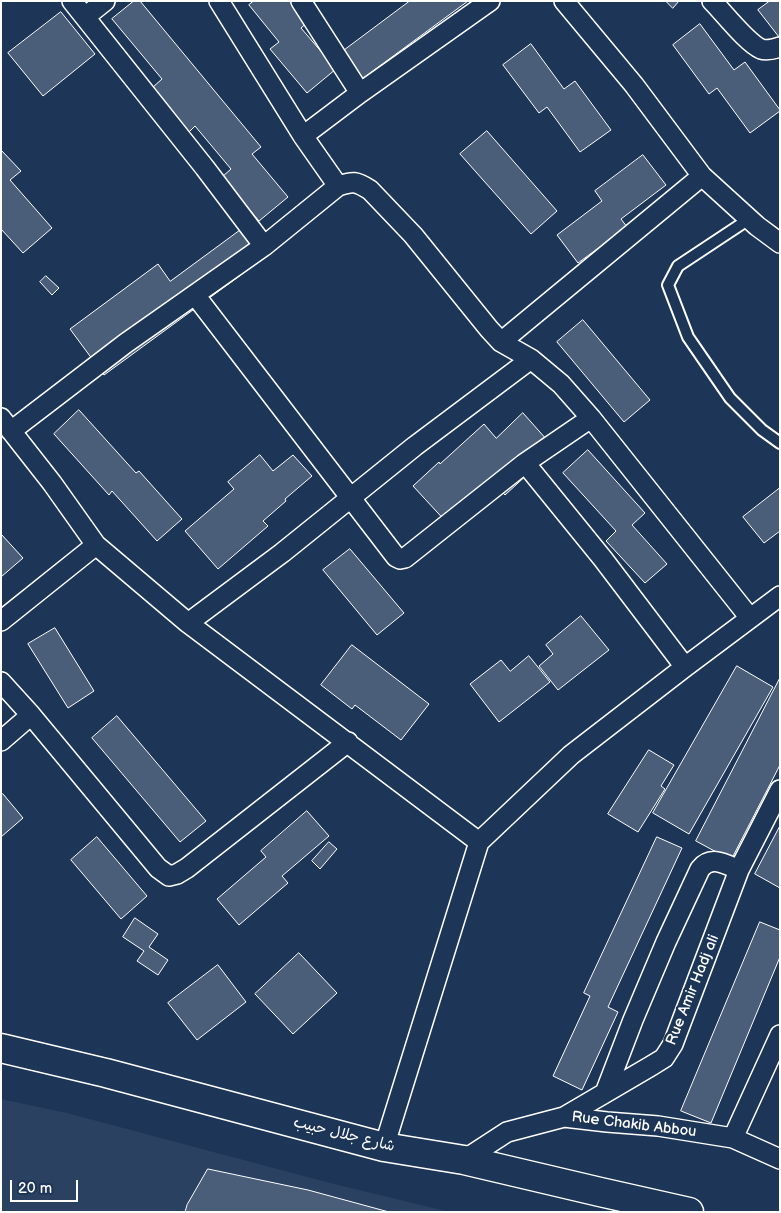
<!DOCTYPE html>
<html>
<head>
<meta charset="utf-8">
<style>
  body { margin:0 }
  #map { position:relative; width:781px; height:1213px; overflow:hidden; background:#1d3557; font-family:"Balsamiq Sans",sans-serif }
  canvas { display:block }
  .frame { position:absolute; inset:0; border:2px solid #fff; pointer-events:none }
  .scale { position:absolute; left:10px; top:1180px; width:68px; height:22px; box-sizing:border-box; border:2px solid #fff; border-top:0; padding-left:6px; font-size:15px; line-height:18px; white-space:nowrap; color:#fff; -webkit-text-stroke:4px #1d3557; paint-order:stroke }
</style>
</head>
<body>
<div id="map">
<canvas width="781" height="1213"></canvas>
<div class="frame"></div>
<div class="scale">20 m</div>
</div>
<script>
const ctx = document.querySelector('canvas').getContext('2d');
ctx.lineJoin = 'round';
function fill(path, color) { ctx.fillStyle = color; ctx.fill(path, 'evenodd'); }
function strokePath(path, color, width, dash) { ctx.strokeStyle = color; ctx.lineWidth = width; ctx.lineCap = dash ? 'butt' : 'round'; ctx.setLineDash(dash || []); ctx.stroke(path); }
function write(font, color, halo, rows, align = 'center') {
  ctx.font = font + ' "Balsamiq Sans","Playpen Sans Arabic",sans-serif'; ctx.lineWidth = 4.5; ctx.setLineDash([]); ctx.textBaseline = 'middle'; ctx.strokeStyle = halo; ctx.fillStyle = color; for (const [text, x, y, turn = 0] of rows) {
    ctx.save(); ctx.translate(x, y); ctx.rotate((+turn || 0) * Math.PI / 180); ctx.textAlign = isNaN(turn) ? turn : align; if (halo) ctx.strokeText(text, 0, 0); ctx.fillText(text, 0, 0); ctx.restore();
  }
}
fill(new Path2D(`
  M1,1099L67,1113L330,1183L450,1212H1Z`), '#2a4161');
const building = new Path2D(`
  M134,1H140L261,147L252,154L288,197L259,221L222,177L231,169L195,126L189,132L152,88L162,79L112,19Z
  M254,1H294L310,20L301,28L336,69L307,93L270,49L279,42L249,5Z
  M410,1H468L362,79L342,52Z
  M666,1H679L673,8Z
  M770,1H780V36L779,37L758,10Z
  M61,12L95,54L43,96L8,53Z
  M700,24L734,70L745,62L780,110V111L750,133L717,88L709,94L673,45Z
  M531,44L564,89L575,81L611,130L580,152L547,107L539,113L503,65Z
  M487,131L557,211L531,234L460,154Z
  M1,150L21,171L10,180L52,228L23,253L1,229Z
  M643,155L666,185L621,219L627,227L578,263L557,235L602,201L595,191Z
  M242,229L264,258L104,375L70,329L158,264L170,281Z
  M46,276L59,288L52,295L40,282Z
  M583,320L650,400L624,422L557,342Z
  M79,410L136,473L139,471L182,519L157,541L112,491L109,495L54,434Z
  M523,413L555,449L505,495L495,484L449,525L413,486L439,462L440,464L484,424L496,438Z
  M588,450L645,513L632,525L667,564L645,583L606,541L616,531L563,473Z
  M260,455L273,471L293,455L312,476L285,499L286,501L263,521L268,526L218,569L185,531L234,489L228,482Z
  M780,488V531L764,543L743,517Z
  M1,534L23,558L1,577Z
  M350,549L404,613L377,635L323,570Z
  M581,616L609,650L558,690L539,666L553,654L546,645Z
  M55,628L94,691L68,708L28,644Z
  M352,645L429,704L401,740L355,705L352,709L321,685Z
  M529,656L550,682L499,722L470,684L501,660L510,671Z
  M737,666L773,687L689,834L653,813Z
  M780,678V765L731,860L696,841Z
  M117,716L206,821L180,842L92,738Z
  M649,750L674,765L661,786L665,789L638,832L608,814Z
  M3,794L23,818L1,837V795Z
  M307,811L329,836L282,876L288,883L239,925L217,899L266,857L261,851Z
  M780,826V888L755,874Z
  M97,837L147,896L121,919L71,860Z
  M657,837L682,848L608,1007L618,1012L582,1090L553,1076L590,996L584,993Z
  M329,842L337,849L320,869L312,861Z
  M135,918L158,934L149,947L168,960L158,975L137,961L144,951L123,937Z
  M760,922L780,930V957L711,1123L681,1111Z
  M299,953L337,993L293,1034L255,994Z
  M218,965L246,1002L197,1040L168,1003Z
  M208,1169L308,1190L389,1212H185L187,1205Z`);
fill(building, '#4a5d79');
strokePath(building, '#fff', 1);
const lane = new Path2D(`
  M749,219L678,266L668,285L688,337L730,398L762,430L780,443`);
const street = new Path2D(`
  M72,1L205,168L264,246
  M219,1L303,136L338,186
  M301,1L360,93
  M564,1L634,85L702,176L757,226L780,243
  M712,1C724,13 747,43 761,49C767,51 774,49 780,47
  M85,17L105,1
  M303,136L360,93L490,1
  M195,295L396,557L400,559L405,558L525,463L591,418
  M501,342L702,176
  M1,418L52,483L96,545L188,623L479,842
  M11,431L126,343L264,246L338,186C353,181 356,181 370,190L413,235L489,329L501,342L531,359L561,384L591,418L750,618
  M525,463L603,559L685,667
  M1,621L96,545
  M188,623L282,553L415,446L531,359
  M1,682L31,715L158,868L169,876L177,874L187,868L348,742
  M1,741L31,715
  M605,1093L633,1020L666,942L700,869C711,855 725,864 739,870
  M564,1117L651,1066L664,1058L673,1044L739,870L780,790
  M733,1138L780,1035
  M384,1147L479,842L571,755L685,667L780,596
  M464,1160L507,1132L564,1117L607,1122L658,1126L733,1138L780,1159`);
const secondary = new Path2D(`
  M1,1048L106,1073L384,1147L464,1160L600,1192L689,1212`);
strokePath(lane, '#fff', 14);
strokePath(street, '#fff', 22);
strokePath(secondary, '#fff', 31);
strokePath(lane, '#1d3557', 10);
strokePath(street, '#1d3557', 19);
strokePath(secondary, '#1d3557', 28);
write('15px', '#fff', '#1d3557', [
  ["Rue Amir Hadj ali",693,990,-68],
  ["Rue Chakib Abbou",634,1125,7],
  ["شارع جلال حبيب",344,1135,14]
]);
</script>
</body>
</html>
